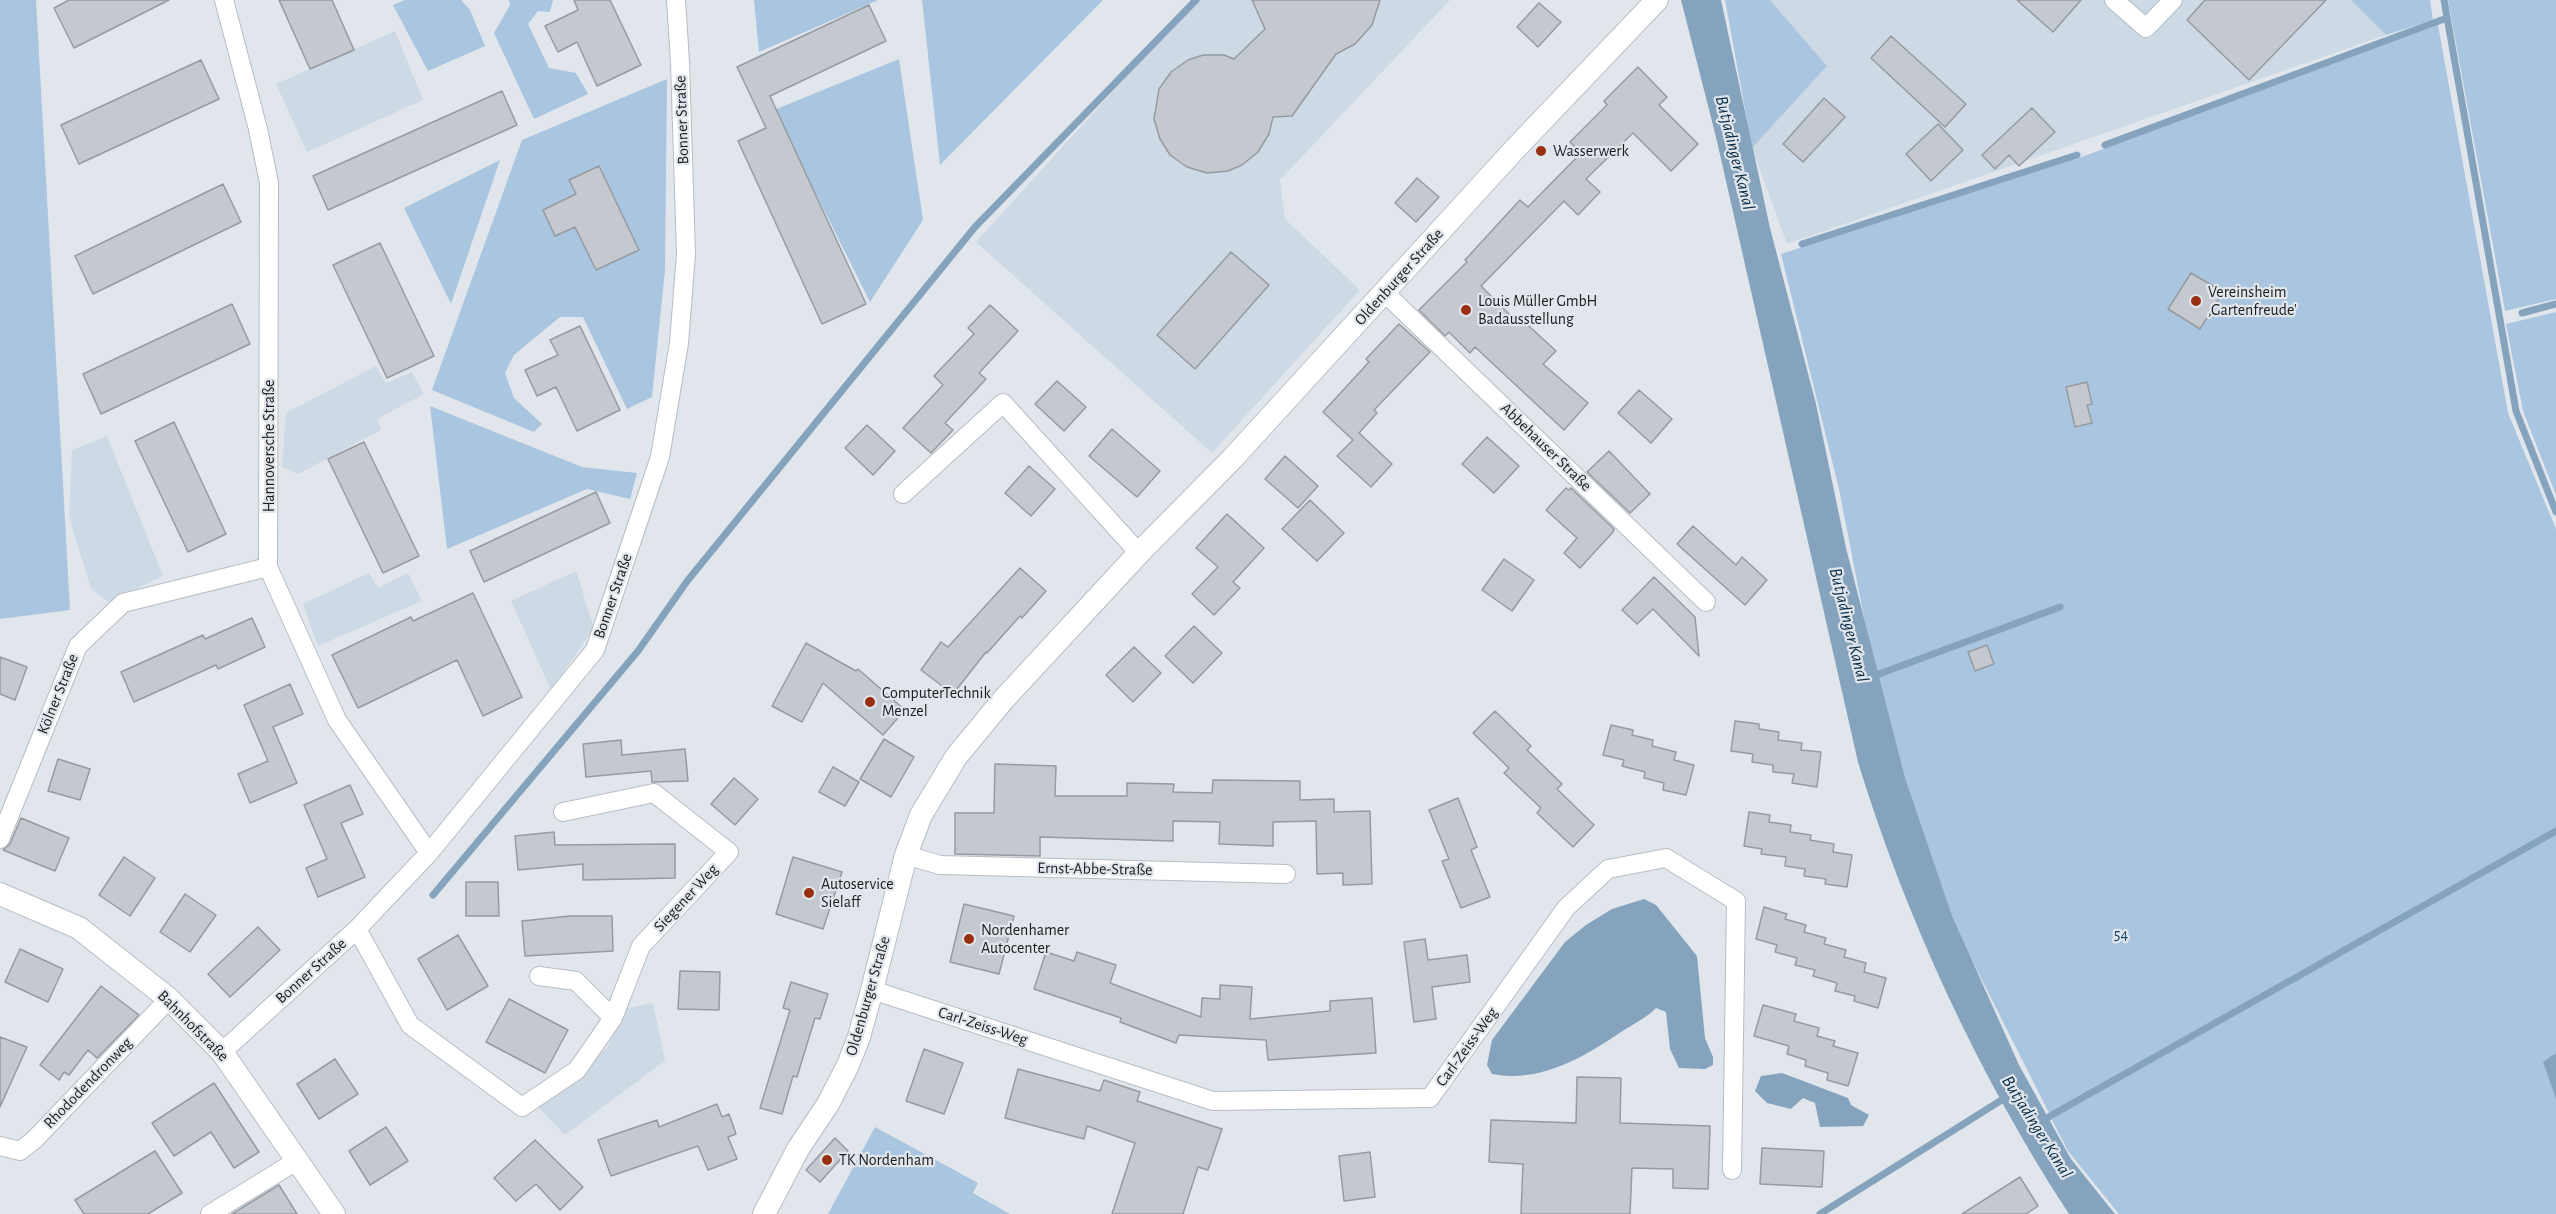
<!DOCTYPE html>
<html>
<head>
<meta charset="utf-8">
<style>
  body { margin:0 }
  canvas { display:block; background:#e0e6ec }
</style>
</head>
<body>
<canvas width="2556" height="1214"></canvas>
<script>
const ctx = document.querySelector('canvas').getContext('2d');
ctx.lineJoin = 'round';
function fill(path, color) { ctx.fillStyle = color; ctx.fill(path, 'evenodd'); }
function strokePath(path, color, width, dash) { ctx.strokeStyle = color; ctx.lineWidth = width; ctx.lineCap = dash ? 'butt' : 'round'; ctx.setLineDash(dash || []); ctx.stroke(path); }
function write(font, color, halo, rows, align = 'center') {
  ctx.font = font + ' "Alegreya Sans",sans-serif'; ctx.lineWidth = 4.5; ctx.setLineDash([]); ctx.textBaseline = 'middle'; ctx.strokeStyle = halo; ctx.fillStyle = color; for (const [text, x, y, turn = 0] of rows) {
    ctx.save(); ctx.translate(x, y); ctx.rotate((+turn || 0) * Math.PI / 180); ctx.textAlign = isNaN(turn) ? turn : align; if (halo) ctx.strokeText(text, 0, 0); ctx.fillText(text, 0, 0); ctx.restore();
  }
}
fill(new Path2D(`
  M1196,0H1450L1280,180L1285,219L1360,290L1212,453L976,242Z
  M1770,0H2351L2386,35L1787,244L1752,148L1827,66Z
  M395,31L423,100L307,152L276,84Z
  M376,366L386,383L412,372L424,394L377,419L381,430L298,474L282,467L286,413Z
  M107,436L163,576L109,602L91,589L69,517L72,450Z
  M576,571L594,628L551,690L511,601Z
  M369,573L378,588L408,573L422,601L318,646L303,604Z
  M653,1003L665,1061L565,1135L537,1106L607,1048L627,1008Z`), '#cdd9e4');
fill(new Path2D(`
  M0,0H36L70,610L0,619Z
  M405,0H461L470,10L485,46L428,71L393,5Z
  M509,0H553L550,12L538,11L528,24L549,68L576,73L588,94L534,119L494,33L510,5Z
  M754,0H878L759,52Z
  M922,0H1103L940,165Z
  M1725,0H1770L1827,66L1752,148Z
  M2351,0H2430L2433,20L2386,35Z
  M2448,0H2556V299L2505,311Z
  M2438,25L2508,413L2556,529V828L2050,1115L1934,885L1885,725L1839,489L1781,254L2079,158Z
  M899,59L923,220L870,302L774,110Z
  M667,79L665,270L652,397L627,409L583,317H560L514,355L505,373L514,398L542,424L534,432L432,390L522,140Z
  M500,160L451,304L404,208Z
  M2556,312V495L2523,411L2506,324Z
  M430,406L582,467L637,473L630,499L587,489L447,549Z
  M2556,834V1214H2119L2068,1151L2051,1118Z
  M875,1127L978,1183L973,1193L1010,1214H828Z`), '#aac5df');
fill(new Path2D(`
  M1681,0H1721L1770,228L1816,404L1846,548L1905,778L1952,916L2019,1065L2071,1159L2115,1214H2069C1979,1076 1906,919 1858,762L1716,137Z
  M1644,899L1656,905L1697,956L1705,1038L1713,1057V1065L1705,1069L1679,1068L1670,1049L1666,1012L1656,1008C1645,1019 1631,1025 1618,1034C1581,1059 1538,1083 1492,1074L1487,1065L1492,1040L1565,942L1586,925L1612,909Z
  M2556,1053V1099L2543,1062Z
  M1782,1073L1848,1098L1851,1105L1869,1115L1863,1126L1820,1127L1815,1103L1803,1098L1791,1109L1767,1103L1755,1091L1761,1076Z`), '#86a3be');
strokePath(new Path2D(`
  M2444,0L2516,411L2556,512
  M2105,145L2447,18
  M1802,244L2077,155
  M2522,313L2556,304
  M1871,677L2060,607
  M433,895L638,651L688,580L975,227L1196,0
  M2042,1123L2050,1116L2556,831
  M1820,1214L2008,1096`), '#86a3be', 7);
const building = new Path2D(`
  M69,0H169L74,48L54,8Z
  M279,0H332L354,50L310,69Z
  M574,0H610L641,65L597,86L577,42L558,52L545,26L578,10Z
  M1252,0H1380L1372,25L1355,44L1336,54L1292,116L1273,117L1269,134L1258,152L1242,165L1228,171L1207,173L1187,167L1170,155L1160,139L1154,119L1159,89L1171,72L1188,60L1203,55H1224L1234,59L1265,29Z
  M2017,0H2081L2053,32Z
  M2205,0H2326L2249,80L2187,20Z
  M1539,3L1561,22L1538,47L1517,27Z
  M869,5L886,41L770,96L866,304L822,324L738,141L766,128L737,67Z
  M1891,36L1966,104L1945,127L1871,58Z
  M201,60L219,99L79,164L61,125Z
  M1638,67L1667,97L1659,105L1698,144L1671,171L1633,133L1586,179L1600,192L1578,215L1564,201L1481,286L1513,318L1517,315L1556,351L1543,364L1588,403L1564,430L1475,347L1470,353L1449,332L1445,336L1419,310L1467,262L1465,260L1520,200L1528,207L1581,153L1570,142L1607,105L1604,101Z
  M502,91L517,125L328,210L313,176Z
  M1824,98L1845,117L1803,162L1783,144Z
  M2032,108L2055,132L2019,166L2009,155L1995,169L1982,155Z
  M1938,124L1963,150L1931,181L1906,154Z
  M599,166L639,250L596,270L575,227L555,236L543,210L576,194L569,180Z
  M1417,178L1439,197L1416,222L1395,203Z
  M223,184L241,222L93,294L75,256Z
  M380,243L434,356L387,378L333,265Z
  M1231,252L1269,285L1195,369L1157,335Z
  M2191,273L2223,292L2200,329L2168,309Z
  M232,304L250,344L101,414L83,374Z
  M990,305L1018,331L979,373L986,379L945,423L953,430L931,453L903,428L943,385L934,376L974,334L968,328Z
  M1399,324L1430,352L1374,410L1377,413L1359,433L1392,464L1371,487L1337,456L1353,440L1323,412L1369,362L1366,359Z
  M580,326L620,410L577,431L556,387L537,396L525,370L558,355L550,340Z
  M1057,381L1086,407L1064,431L1035,404Z
  M2087,382L2092,404L2087,405L2092,423L2075,427L2066,387Z
  M1639,390L1672,419L1651,443L1618,413Z
  M174,422L226,534L188,552L135,441Z
  M867,425L895,451L873,475L845,448Z
  M1112,429L1160,471L1137,497L1089,456Z
  M1487,437L1519,466L1494,493L1462,464Z
  M364,442L419,556L383,573L328,459Z
  M1609,451L1650,494L1630,513L1587,472Z
  M1285,456L1318,486L1298,508L1265,479Z
  M1029,466L1055,489L1031,516L1005,493Z
  M1566,488L1569,490L1571,488L1614,529L1613,532L1580,568L1564,553L1577,538L1546,510Z
  M596,492L610,523L484,582L470,551Z
  M1310,500L1344,533L1317,561L1282,529Z
  M1227,514L1264,548L1233,582L1240,588L1214,615L1192,594L1218,567L1196,548Z
  M1693,526L1736,565L1742,557L1767,580L1745,605L1677,544Z
  M1504,559L1534,580L1512,611L1482,590Z
  M1020,568L1046,591L1022,618L1020,616L987,653L986,652L953,694L921,670L941,642L948,647Z
  M1654,577L1695,617L1699,656L1653,609L1637,624L1622,610Z
  M473,593L522,697L483,716L457,660L358,708L332,655L411,617L413,621Z
  M252,618L265,647L218,669L216,665L134,702L121,672L203,635L205,639Z
  M1194,626L1222,653L1193,683L1165,656Z
  M806,643L856,671L858,669L905,710L883,735L823,683L802,722L772,706Z
  M1987,645L1994,664L1975,671L1968,652Z
  M1134,647L1161,673L1133,702L1106,675Z
  M0,657L27,667L15,700L0,694Z
  M290,684L303,714L273,727L297,783L250,803L238,774L268,761L244,705Z
  M1495,711L1531,746L1527,750L1562,784L1557,789L1594,825L1573,847L1537,813L1541,808L1504,773L1509,768L1473,733Z
  M1735,721L1759,724V729L1779,732L1778,740L1802,743L1801,750L1821,752L1817,787L1792,783L1794,774L1773,772V765L1752,762L1753,754L1731,751Z
  M1611,725L1633,730L1632,735L1653,740L1652,746L1676,752L1674,760L1694,765L1686,795L1663,790L1664,783L1644,778L1645,772L1622,766L1624,760L1603,755Z
  M884,739L914,757L891,797L860,779Z
  M621,740L622,755L685,749L688,781L652,782L651,771L586,777L583,744Z
  M58,759L90,769L80,800L48,791Z
  M995,764L1056,766L1055,796H1127V783L1174,784L1173,792L1212,793L1213,780L1300,781V800L1334,799V812L1370,811L1372,884L1343,885V873L1317,874L1316,821L1273,822V846L1219,844L1220,822L1173,821V841L1040,837V856L955,854V813H994Z
  M833,767L859,782L845,806L819,792Z
  M734,778L758,799L735,825L711,804Z
  M350,785L363,814L341,823L365,877L318,897L306,868L327,859L304,805Z
  M1458,798L1477,847L1471,850L1490,897L1461,908L1442,861L1449,859L1429,810Z
  M1749,812L1770,815L1769,822L1791,825L1790,832L1811,835L1810,840L1834,844L1833,852L1852,855L1847,887L1825,884L1826,879L1804,876L1805,869L1785,866L1786,857L1761,854L1762,849L1744,846Z
  M21,818L69,838L55,871L3,850L10,844Z
  M554,832L555,845L675,844V878L583,880V864L518,870L515,836Z
  M124,857L155,878L130,916L99,895Z
  M793,857L842,872L823,929L776,914Z
  M466,882H498L499,916H466Z
  M185,894L216,915L190,952L160,932Z
  M964,904L1014,916L999,974L950,962Z
  M1764,907L1787,914L1785,919L1806,925L1804,932L1826,938L1824,944L1846,950L1844,957L1866,963L1864,972L1886,978L1878,1008L1854,1001L1855,996L1835,991L1837,983L1813,976L1815,970L1795,965L1797,958L1775,952L1777,945L1756,939Z
  M570,916H612L613,951L525,956L522,921Z
  M258,927L280,950L230,997L208,974Z
  M458,935L488,986L447,1010L418,959Z
  M1425,939L1428,960L1467,955L1470,982L1432,987L1436,1019L1414,1022L1404,942Z
  M20,949L63,969L48,1002L5,982Z
  M1046,952L1074,961L1077,952L1116,965L1110,983L1201,1017L1202,998L1220,999V985L1252,987L1250,1019L1330,1011V1001L1372,998L1376,1053L1268,1060L1266,1040L1179,1035L1176,1043L1120,1022L1121,1018L1034,989Z
  M680,971L720,972L719,1010L678,1009Z
  M791,982L828,994L820,1019L815,1018L797,1077L793,1076L782,1114L760,1108L790,1010L783,1008Z
  M101,986L139,1015L97,1058L88,1050L69,1075L64,1072L59,1080L40,1065Z
  M509,999L568,1030L545,1073L486,1042Z
  M1763,1005L1796,1014L1794,1021L1819,1028L1817,1036L1835,1041L1833,1046L1858,1053L1848,1086L1827,1080L1828,1073L1805,1066L1806,1060L1787,1054L1789,1046L1754,1036Z
  M0,1037L27,1047L0,1107Z
  M924,1049L963,1063L944,1114L906,1101Z
  M335,1059L358,1094L319,1119L297,1084Z
  M1018,1069L1100,1091L1104,1080L1140,1092L1137,1101L1222,1129L1208,1170L1198,1167L1183,1214H1112L1135,1143L1087,1126L1084,1139L1005,1118Z
  M1577,1077L1621,1078L1620,1123L1710,1126L1708,1189L1673,1188V1169L1632,1168L1630,1214H1521L1523,1164L1489,1162L1491,1120L1576,1123Z
  M214,1083L259,1152L234,1168L211,1132L174,1156L152,1123Z
  M717,1104L722,1117L729,1114L736,1134L728,1137L737,1159L708,1170L698,1146L611,1176L598,1140L657,1120L659,1127Z
  M386,1127L408,1161L370,1185L349,1151Z
  M835,1138L848,1151L820,1182L806,1170Z
  M535,1140L583,1187L560,1210L536,1184L516,1201L494,1178Z
  M1762,1148L1824,1151L1822,1187L1760,1184Z
  M155,1151L182,1193L148,1214H84L75,1200Z
  M1370,1152L1375,1197L1344,1201L1339,1156Z
  M2020,1177L2038,1206L2026,1214H1962Z
  M279,1185L297,1214H232Z`);
fill(building, '#c3c9cf');
strokePath(building, '#959ba0', 1.5);
const minor = new Path2D(`
  M224,0L258,129L269,183L268,567L337,720L429,853
  M2114,0L2146,28L2173,0
  M1385,293L1706,602
  M903,494L1003,403L1139,553
  M0,839L78,646L123,603L268,567
  M906,855L940,865L1286,874
  M357,929L410,1025L522,1107L577,1070L613,1018L641,946L729,852L654,793L563,812
  M539,976L576,981L613,1018
  M872,990L1213,1101L1430,1098L1566,908L1608,869L1666,858L1736,901L1732,1170
  M222,1052L357,929L429,853L595,650L660,457L679,343L686,254L680,62L676,0
  M0,1146L20,1151L34,1140L169,999
  M210,1214L298,1160`);
const tertiary = new Path2D(`
  M0,894L79,928L169,999L222,1052L334,1214
  M764,1214L798,1149L828,1104L848,1065L859,1037L872,990L906,855L921,815L956,757L1003,700L1139,553L1232,459L1514,150L1657,0`);
strokePath(minor, '#b7bdc3', 20);
strokePath(tertiary, '#b7bdc3', 24);
strokePath(minor, '#fff', 18);
strokePath(tertiary, '#fff', 22);
for (const [x, y, r, color] of [
  [1541,151,6,"#973010"],
  [2196,301,6,"#973010"],
  [1466,310,6,"#973010"],
  [870,702,6,"#973010"],
  [809,893,6,"#973010"],
  [969,939,6,"#973010"],
  [827,1160,6,"#973010"]
]) { const dot = new Path2D(); dot.arc(x, y, r, 0, 2 * Math.PI); ctx.fillStyle = color; ctx.fill(dot); strokePath(dot, '#e0e6ec', 2); }
write('16px', '#1b1d1f', '#e0e6ec', [
  ["Bonner Straße",682,120,-92],
  ["Oldenburger Straße",1399,277,-48],
  ["Hannoversche Straße",269,446,-90],
  ["Abbehauser Straße",1546,447,44],
  ["Bonner Straße",613,596,-71],
  ["Kölner Straße",58,694,-68],
  ["Ernst-Abbe-Straße",1095,869,1],
  ["Siegener Weg",686,898,-47],
  ["Bonner Straße",311,971,-42],
  ["Oldenburger Straße",868,996,-74],
  ["Bahnhofstraße",193,1026,45],
  ["Carl-Zeiss-Weg",983,1026,18],
  ["Carl-Zeiss-Weg",1467,1047,-54],
  ["Rhododendronweg",88,1083,-46]
]);
write('16px', '#1b1d1f', '#e0e6ec', [
  ["Wasserwerk",1553,151],
  ["Vereinsheim",2208,292],
  [",Gartenfreude'",2208,310],
  ["Louis Müller GmbH",1478,301],
  ["Badausstellung",1478,319],
  ["ComputerTechnik",882,693],
  ["Menzel",882,711],
  ["Autoservice",821,884],
  ["Sielaff",821,902],
  ["Nordenhamer",981,930],
  ["Autocenter",981,948],
  ["TK Nordenham",839,1160]
], 'left');
write('16px', '#144368', '#e0e6ec', [
  ["54",2121,934]
]);
write('italic 18px', '#072c47', '#e0e6ec', [
  ["Butjadinger Kanal",1735,153,76],
  ["Butjadinger Kanal",1849,625,76],
  ["Butjadinger Kanal",2037,1127,58]
]);
</script>
</body>
</html>
